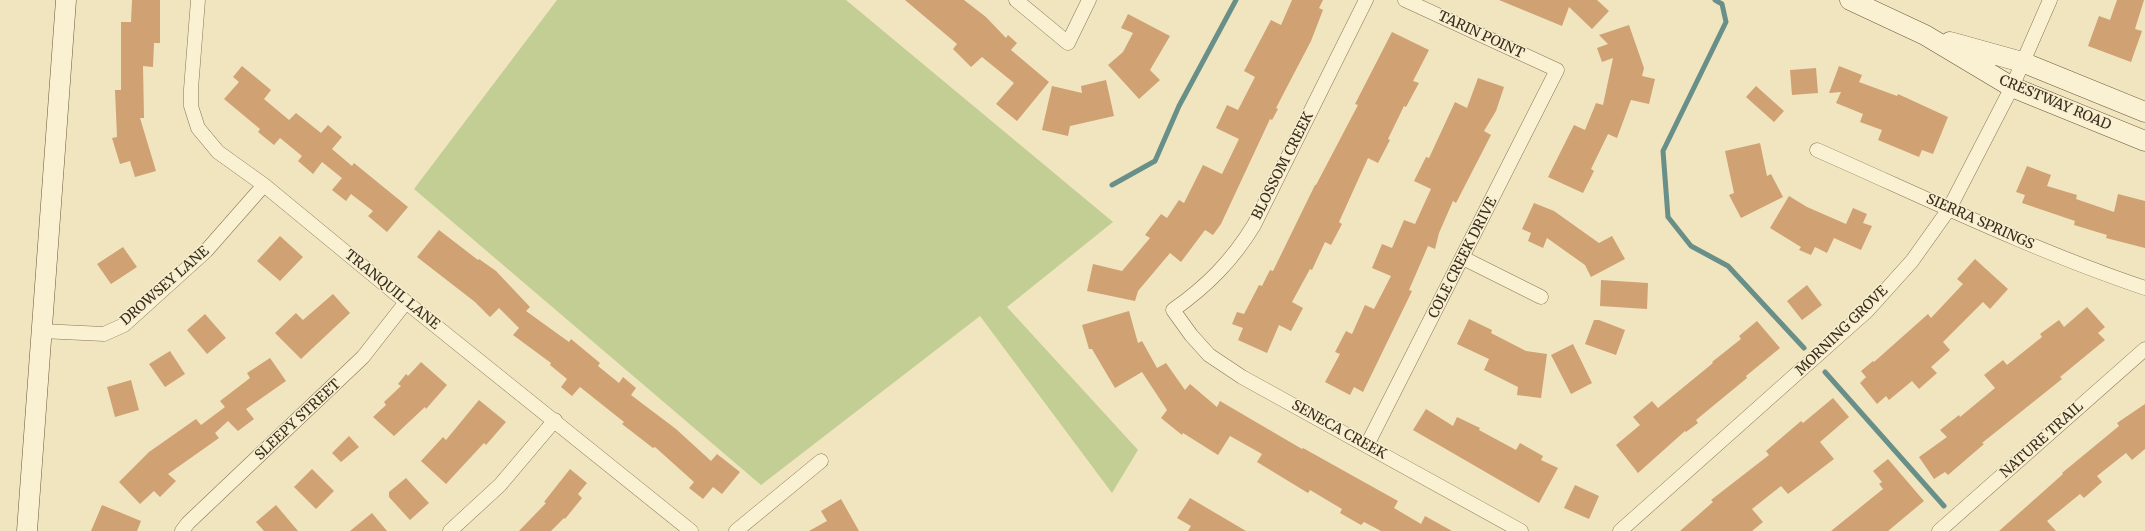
<!DOCTYPE html>
<html>
<head>
<meta charset="utf-8">
<style>
  body { margin:0 }
  canvas { display:block; background:#f0e5bf }
</style>
</head>
<body>
<canvas width="2145" height="531"></canvas>
<script>
const ctx = document.querySelector('canvas').getContext('2d');
ctx.lineJoin = 'round';
function fill(path, color) { ctx.fillStyle = color; ctx.fill(path, 'evenodd'); }
function strokePath(path, color, width, dash) { ctx.strokeStyle = color; ctx.lineWidth = width; ctx.lineCap = dash ? 'butt' : 'round'; ctx.setLineDash(dash || []); ctx.stroke(path); }
function write(font, color, halo, rows, align = 'center') {
  ctx.font = font + ' Merriweather,serif'; ctx.lineWidth = 3; ctx.setLineDash([]); ctx.textBaseline = 'middle'; ctx.strokeStyle = halo; ctx.fillStyle = color; for (const [text, x, y, turn = 0] of rows) {
    ctx.save(); ctx.translate(x, y); ctx.rotate((+turn || 0) * Math.PI / 180); ctx.textAlign = isNaN(turn) ? turn : align; if (halo) ctx.strokeText(text, 0, 0); ctx.fillText(text, 0, 0); ctx.restore();
  }
}
fill(new Path2D(`
  M557,0H846L1113,222L1007,307L1138,450L1112,493L980,316L761,485L414,189Z`), '#c2ce93');
strokePath(new Path2D(`
  M1715,0L1722,4L1726,22L1663,151L1668,217L1691,246L1728,266L1804,348
  M1112,185L1155,161L1179,106L1236,0
  M1825,372L1944,506`), '#698f89', 5);
fill(new Path2D(`
  M132,0H160V43H154L153,67L143,66L144,118H140L156,171L135,177L130,161L120,164L112,138L117,137L115,90H121V22H131Z
  M905,0H964L986,17L1006,38L1008,35L1017,43L1011,50L1049,82L1017,121L996,104L1014,83L982,57L971,67L953,49L957,44Z
  M1292,0H1323L1319,8L1323,10L1311,41L1276,108L1278,109L1272,120L1270,119L1221,224L1213,235L1205,230L1181,262L1170,253L1138,291L1135,301L1087,291L1093,264L1122,271L1150,238L1145,235L1161,214L1167,218L1179,200L1184,203L1203,165L1222,174L1239,139L1216,128L1227,105L1238,110L1255,77L1244,71L1271,20L1281,25Z
  M1499,0H1597L1609,11L1592,29L1569,7L1562,26Z
  M2117,0H2144L2135,29L2142,31L2131,62L2088,46L2099,16L2110,20Z
  M1128,14L1170,36L1150,70L1160,80L1139,99L1108,65L1123,52L1133,33L1121,28Z
  M1629,25L1644,68L1642,76L1655,79L1649,104L1631,100L1617,138L1608,134L1591,169L1594,171L1583,193L1548,177L1574,125L1585,130L1596,103L1603,105L1613,58L1602,62L1597,48L1608,44L1599,35Z
  M1392,32L1429,50L1413,81L1419,83L1406,107L1404,106L1388,139L1390,140L1378,163L1368,158L1339,222L1342,224L1331,245L1325,242L1312,270L1310,269L1292,302L1303,308L1291,331L1279,325L1267,353L1238,340L1243,328L1232,324L1237,312L1244,314L1259,285L1262,286L1270,270L1273,271L1315,185H1316L1358,105L1355,104Z
  M242,66L271,90L264,99L289,120L296,113L321,133L328,125L342,137L332,149L352,166L354,163L408,207L387,232L368,216L373,211L351,194L346,201L332,190L342,178L322,162L313,174L298,161L302,156L280,138L274,145L258,132L260,129L224,99L239,82L233,77Z
  M1839,66L1862,75L1859,82L1897,96L1898,94L1948,117L1933,154L1922,150L1919,157L1878,140L1882,130L1860,122L1863,114L1836,103L1841,92L1829,93Z
  M1816,68L1818,93L1792,95L1790,70Z
  M1478,78L1504,87L1496,111L1484,131L1491,135L1456,203L1453,201L1439,233L1435,249L1428,246L1409,290L1412,291L1363,392L1354,387L1350,395L1325,382L1340,354L1335,352L1346,331L1352,334L1365,305L1374,309L1391,276L1372,268L1382,244L1392,248L1404,220L1415,224L1431,189L1414,181L1426,157L1429,158L1455,102L1467,108Z
  M1106,80L1114,116L1070,126L1068,136L1042,130L1052,86L1082,93L1081,86Z
  M1756,86L1784,111L1774,122L1746,97Z
  M1760,143L1767,176L1771,174L1783,197L1741,218L1729,195L1734,193L1725,151Z
  M2027,166L2051,175L2047,186L2077,195L2076,199L2114,212L2118,194L2145,201V248L2106,238L2107,235L2074,225L2075,221L2022,203L2025,195L2016,192Z
  M1789,196L1807,207L1846,224L1853,208L1867,214L1863,223L1872,226L1861,250L1834,238L1827,253L1815,247L1811,255L1799,250L1801,247L1770,228Z
  M1534,203L1554,211L1599,243L1612,236L1625,259L1591,277L1585,265L1547,238L1543,248L1528,241L1531,233L1522,229Z
  M439,230L478,260L479,259L496,271L530,307L526,311L569,342L571,339L600,363L598,366L619,383L623,377L636,388L631,395L676,429L711,461L717,454L740,472L722,494L713,487L703,499L689,488L694,482L655,447L653,448L622,424L624,422L580,387L572,396L561,387L567,379L550,365L551,363L513,335L519,328L499,308L490,317L475,302L417,257Z
  M280,236L303,257L280,281L257,261Z
  M123,247L137,267L111,284L97,264Z
  M1975,259L2008,289L1990,309L1983,302L1943,342L1950,350L1931,367L1937,373L1919,389L1912,381L1889,400L1886,396L1877,404L1860,383L1866,377L1861,371L1873,361L1874,362L1928,314L1931,318L1963,284L1957,279Z
  M1601,280L1648,283L1647,309L1600,306Z
  M1807,285L1822,305L1802,320L1787,301Z
  M333,294L350,313L301,359L275,333L296,313L303,320Z
  M2087,307L2105,327L2098,333L2105,340L2060,377L2062,379L1982,443L1984,444L1948,475L1945,472L1934,479L1919,457L1947,437L1940,430L1959,415L1960,417L1995,388L1984,375L2003,360L2007,365L2042,337L2040,334L2059,320L2064,327Z
  M1129,311L1138,343L1142,341L1157,368L1166,363L1185,390L1190,384L1217,407L1220,401L1302,449L1303,448L1398,501L1394,508L1421,524L1425,516L1452,531H1381L1364,522L1361,525L1340,513L1342,509L1310,490L1308,493L1257,462L1262,454L1230,436L1218,455L1183,433L1182,435L1161,418L1167,410L1142,372L1115,388L1092,349H1089L1082,325Z
  M205,314L226,338L207,354L187,330Z
  M1469,319L1492,330L1491,333L1526,351L1547,354L1541,398L1517,395L1518,387L1484,370L1489,359L1457,344Z
  M1594,320H1599L1625,330L1616,355L1585,344Z
  M1757,321L1780,348L1746,376L1747,378L1696,420L1698,423L1686,432L1685,431L1638,473L1616,445L1640,425L1633,417L1652,401L1658,408L1713,363L1712,362L1741,339L1739,336Z
  M1573,344L1592,383L1571,394L1551,355Z
  M170,351L185,374L165,387L149,364Z
  M270,358L286,381L246,409L254,419L238,431L228,421L215,433L219,438L168,474L176,481L160,497L154,491L140,504L119,482L149,452L196,419L201,425L225,407L220,401L250,378L247,373Z
  M421,362L447,385L426,409L425,407L394,436L373,417L386,405L384,402L401,386L398,384L406,374L408,376Z
  M131,380L139,410L115,417L107,387Z
  M1833,398L1849,417L1820,442L1834,459L1788,494L1781,486L1752,509L1763,522L1752,531H1680L1713,502L1711,500L1769,455L1766,451L1801,421L1803,423Z
  M479,400L506,422L486,445L484,443L446,484L421,461L443,437L446,440Z
  M2145,404V449L2132,460L2126,453L2097,476L2102,482L2084,498L2080,494L2047,521L2056,531H1999L2063,474L2062,473L2119,426L2117,423Z
  M1426,409L1453,426L1457,417L1480,428L1479,430L1516,450L1520,443L1543,456L1541,460L1558,468L1539,503L1413,430Z
  M349,436L359,447L341,462L332,453Z
  M1888,459L1924,501L1888,531H1831L1883,489L1879,484L1882,482L1873,471Z
  M312,469L334,491L316,509L294,487Z
  M570,469L587,483L578,494L582,498L565,519L564,518L551,531H519L546,503L544,502Z
  M406,478L429,503L410,520L389,497V492Z
  M1575,485L1599,496L1589,519L1564,508Z
  M1190,498L1246,531H1188L1191,526L1177,518Z
  M841,499L859,531H809L827,521L821,511Z
  M102,505L141,521L137,531H91Z
  M276,505L298,531H264L256,522Z
  M372,513L387,531H350Z`), '#d0a173');
const street = new Path2D(`
  M198,0L191,89V106L198,128L218,152L264,185L406,302L691,531
  M1016,0L1068,43L1089,0
  M1366,0L1254,225C1232,261 1207,286 1173,310L1191,335L1209,355L1242,377L1521,531
  M1817,150C1926,198 2032,250 2145,288
  M1463,258L1541,297
  M41,331L104,334L124,325L206,251L264,185
  M1367,445L1557,70L1405,0
  M182,531L188,523L363,357L406,302
  M450,531L500,485L555,420
  M736,531L821,461
  M1620,531L1867,311L1912,261L1949,209L2012,87L2050,0
  M1939,531L2145,349`);
const secondary = new Path2D(`
  M1850,0L1925,35L2012,87L2145,141
  M1950,42L2022,62L2145,112
  M27,531L66,0`);
strokePath(street, '#897557', 15);
strokePath(secondary, '#6b563a', 21);
strokePath(street, '#faf1d2', 14);
strokePath(secondary, '#faf1d2', 20);
write('14px', '#382c1c', '#f7eecf', [
  ["TARIN POINT",1481,35,25],
  ["CRESTWAY ROAD",2055,103,23],
  ["BLOSSOM CREEK",1283,166,-63],
  ["SIERRA SPRINGS",1980,222,24],
  ["COLE CREEK DRIVE",1463,258,-63],
  ["DROWSEY LANE",165,286,-41],
  ["TRANQUIL LANE",392,290,39],
  ["MORNING GROVE",1842,331,-44],
  ["SLEEPY STREET",298,420,-43],
  ["SENECA CREEK",1339,430,29],
  ["NATURE TRAIL",2042,440,-42]
]);
</script>
</body>
</html>
